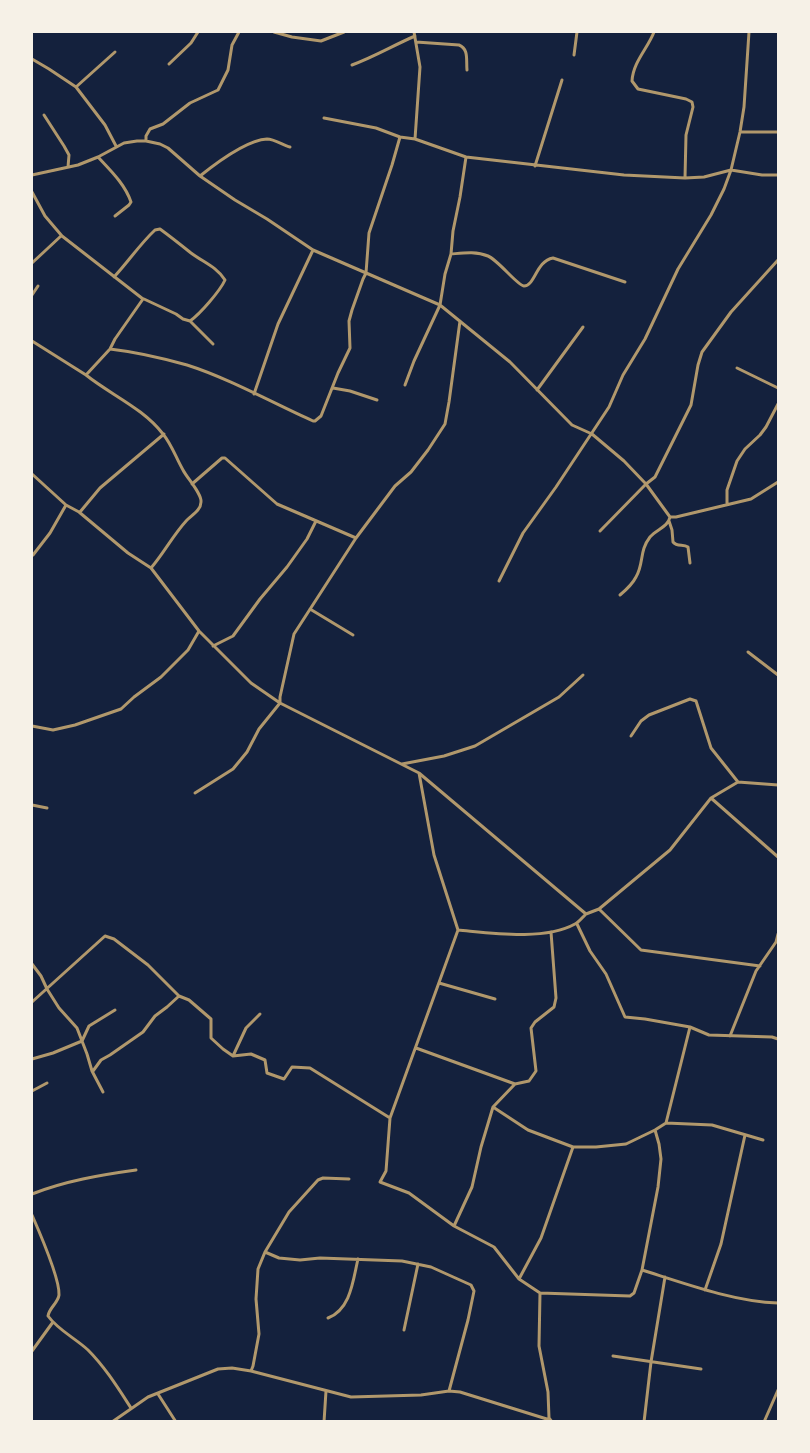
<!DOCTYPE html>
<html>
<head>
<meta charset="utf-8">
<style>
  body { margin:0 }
  #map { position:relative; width:810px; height:1453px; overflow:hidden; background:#14213d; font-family:"PT Sans Narrow",sans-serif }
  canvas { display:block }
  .frame { position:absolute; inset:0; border:33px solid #f6f1e7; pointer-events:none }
</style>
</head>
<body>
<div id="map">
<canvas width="810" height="1453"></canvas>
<div class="frame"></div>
</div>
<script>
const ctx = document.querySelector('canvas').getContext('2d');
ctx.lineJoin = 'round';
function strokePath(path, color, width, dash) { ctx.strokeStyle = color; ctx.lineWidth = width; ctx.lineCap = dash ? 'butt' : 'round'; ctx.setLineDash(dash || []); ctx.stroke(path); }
strokePath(new Path2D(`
  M274,32L292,37L321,41L344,32
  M414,32L420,67L415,139
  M654,32C648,48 633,62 632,81L638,89L686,99L692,102L693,107L686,135L685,178
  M416,42L459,45C469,49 466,60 467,70
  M574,55L577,32
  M32,59L49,69L76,87L105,125L116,146
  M169,64L191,43L198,32
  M352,65C374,57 394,45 415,36
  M76,87L115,52
  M44,115L64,146L69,155L68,167
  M324,118L376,128L400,137L415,139L466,157L624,175L685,178L704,177L731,170L762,175H778
  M740,132H778
  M146,141V136L150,129L163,124L190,103L218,90L228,70L232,45L239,32
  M98,157C110,170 125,184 131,202L129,205L115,216
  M535,166L562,80
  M32,175L78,165L98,157L124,143L137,141H146L160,144L168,148L200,176L235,200L267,219L313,250L440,305L510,362L572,425L592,434L624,461L646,484L670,517H676L751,499L778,482
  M200,176C215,164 247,140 267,139C274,139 283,145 290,147
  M32,192L45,216L62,236L143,299L115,339L110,349L86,375L32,341
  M451,254C463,253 476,251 488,256C498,260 518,286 524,286C535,286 536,261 553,258L625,282
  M32,263L61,236
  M114,277C128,262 140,244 155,230L160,229C171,237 181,245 191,253C203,262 217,267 225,280C220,291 200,314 190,321L183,319L176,314L144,299
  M32,295L38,286
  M190,321L213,344
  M110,349C136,352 162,358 187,365C228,378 273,403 313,421H315L321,416L338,373L350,348L349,321L352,310L363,279L366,273L369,233L392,165L400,137
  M737,368L778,388
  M86,375C111,395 143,408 163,434C172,445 176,458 183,470C187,478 202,494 201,502C201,510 192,515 187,520C173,535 164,553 151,568
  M405,385L414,361L440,305L445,274L451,254L453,231L460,197L466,157
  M333,388L350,391L377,400
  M537,390L583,327
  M254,394L278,324L313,250
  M32,474L66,505L79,512L128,553L151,568L199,631L251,683L280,703L419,773L586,914L599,909L670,850L711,798L738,782L778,785
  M192,484L222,458H225L277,504L356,538
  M727,504V490L737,461L745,449L760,435L766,427L778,404
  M80,512L100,488L164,434
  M669,521L672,530L673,542C677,547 683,544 688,547L690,563
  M600,531L646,484L655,477L691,405L698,365L702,352L731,312L778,260
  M33,555L50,533L66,505
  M499,581L523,533L556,487L609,407L623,375L645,339L678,269L711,215L724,189L731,170L740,132L744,107L749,32
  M620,595C626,590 632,585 636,577C644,564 639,551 650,537C657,529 668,527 670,517
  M310,609L353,635
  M213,646L233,636L260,599L287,567L307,539L316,521
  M748,652L778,675
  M32,726L53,730L75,725L121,709L134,697L161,677L188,650L199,631
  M631,736L641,721L649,715L690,699L696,701L711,748L738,782
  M402,764L444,756L475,746L559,697L583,675
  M419,773L434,855L458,930L390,1118L386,1171L380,1182L409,1193L454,1226L494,1247L519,1279L540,1293L539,1346L548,1392L549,1418L552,1422
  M195,793L233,769L247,752L259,729L280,703V697L294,634L356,538L395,486L411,472L428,450L445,424L449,402L460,321
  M711,798L778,857
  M32,805L47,808
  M599,909L641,950L760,966
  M577,924L590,951L606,974L625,1017L645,1019L690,1027L709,1035L772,1037L778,1039
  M458,930C491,933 544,941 575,924C579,922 582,918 585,915
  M32,964L41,976L47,989L59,1008L77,1028L87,1054L92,1071L103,1092
  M439,983L495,999
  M32,1002L105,936L114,939L148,965L179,996L189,1000L211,1019V1038L223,1049L233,1056L251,1054L265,1060L267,1073L284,1079L292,1067L310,1068L390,1118
  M730,1036L756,971L776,942L778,934
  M416,1048L515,1084
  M233,1056L246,1028L260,1014
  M32,1059L53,1053L82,1041L89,1026L115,1010
  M93,1071L101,1060L110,1055L143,1032L155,1016L167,1007L179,996
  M32,1091L47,1083
  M493,1107L528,1130L573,1147H596L626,1144L655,1130L666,1123L712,1125L763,1140
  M666,1123L690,1027
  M32,1194C65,1181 100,1175 136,1170
  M32,1215C39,1231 60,1279 59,1295C58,1303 49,1308 48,1316C58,1330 75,1338 88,1350C105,1367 118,1388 131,1408
  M454,1226L472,1187L481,1147L493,1107L515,1084L529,1081L536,1071L531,1028L535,1022L554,1007L556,998L551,932
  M265,1252L279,1258L300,1260L320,1258L402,1261L431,1267L471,1285L474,1291L468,1320L449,1391
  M642,1270C683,1283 735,1302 778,1303
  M519,1279L541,1238L573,1147
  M705,1290L721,1244L745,1135
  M540,1293L630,1296L634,1293L642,1270L658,1187L661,1159L659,1144L655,1130
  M328,1318C351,1309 353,1280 358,1259
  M404,1330L418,1264
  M32,1351L53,1322
  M613,1356L701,1369
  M251,1371L351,1397L421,1395L449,1391L460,1392L550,1420
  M158,1394L176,1422
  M112,1422L148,1397L218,1369L232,1368L251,1371L253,1366L259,1334L256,1299L258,1269L265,1252L289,1212L318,1180L323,1178L349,1179
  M324,1422L326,1391
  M644,1422L651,1362L665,1277
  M764,1422L778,1390`), '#b1986c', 3);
</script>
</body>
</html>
